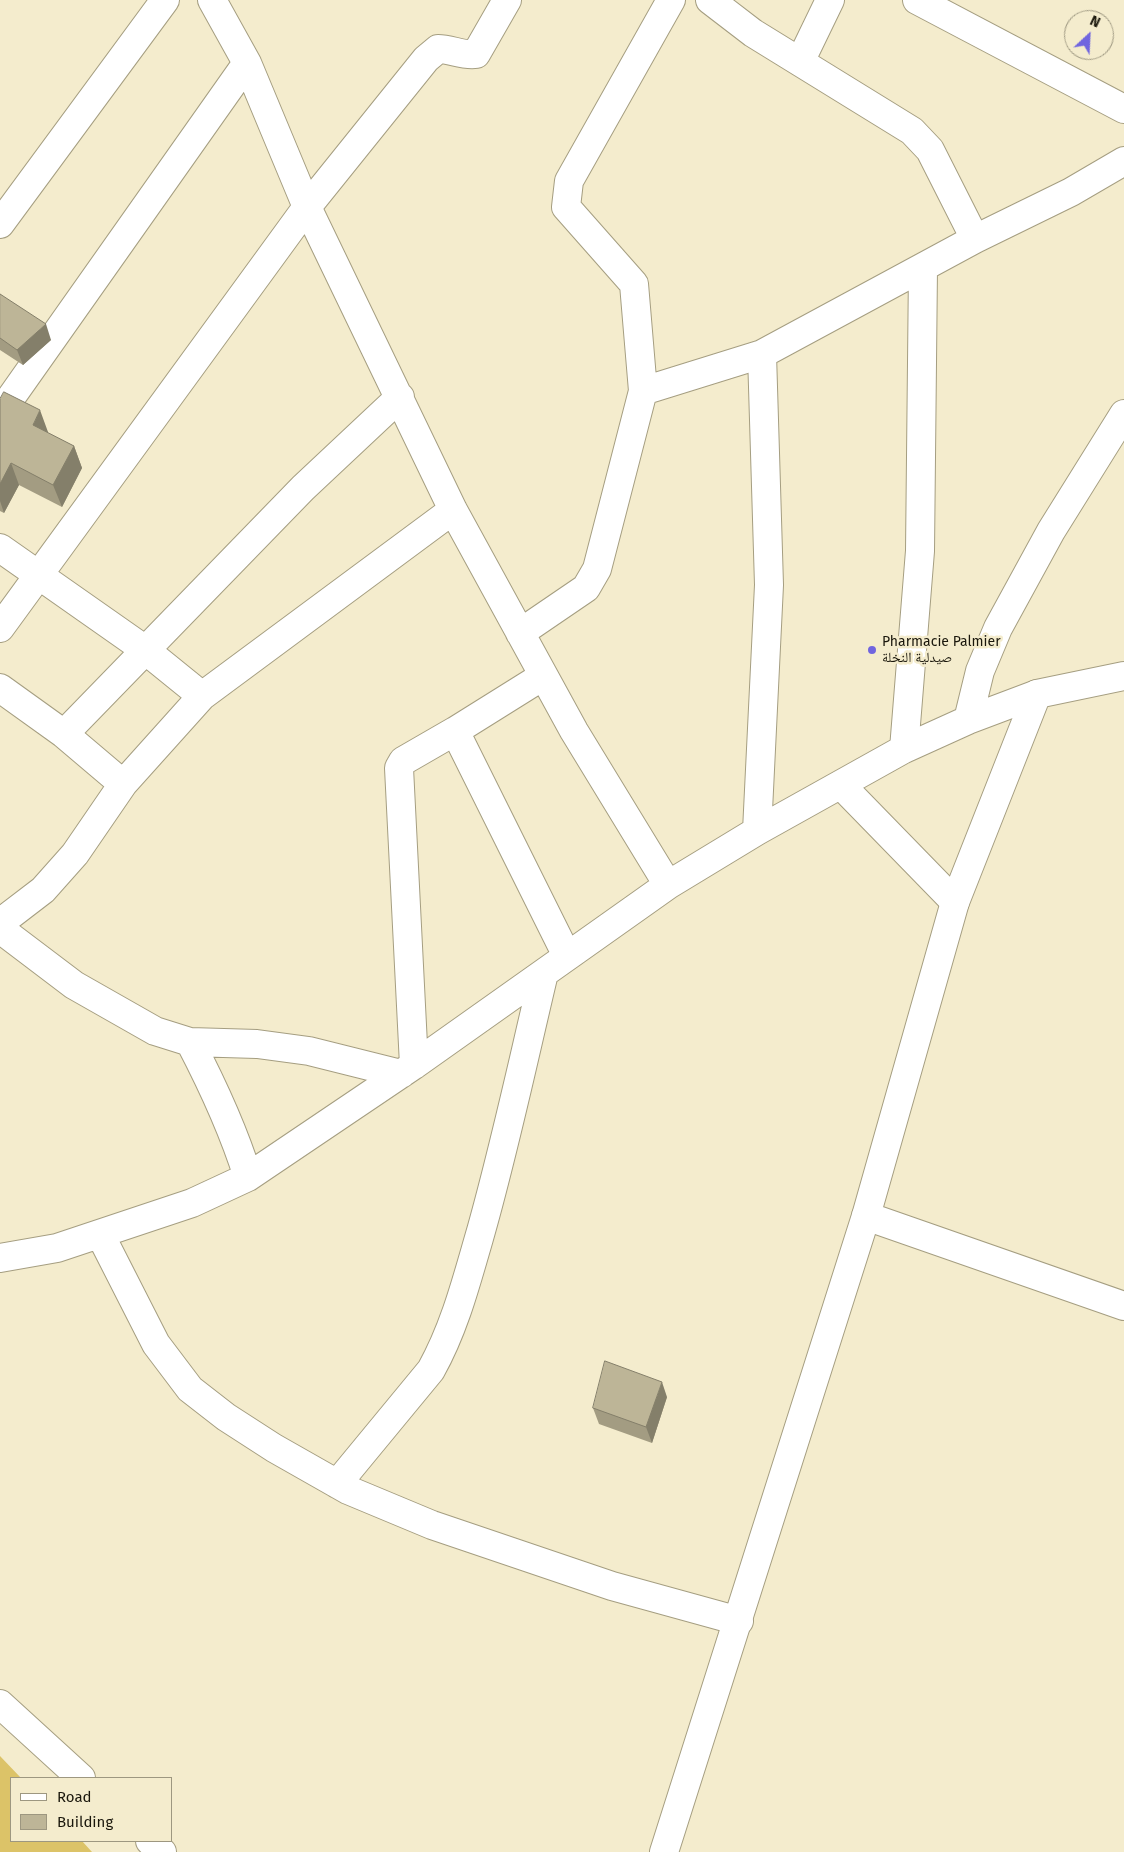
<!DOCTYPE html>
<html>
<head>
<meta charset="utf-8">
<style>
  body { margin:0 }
  #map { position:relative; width:1124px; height:1852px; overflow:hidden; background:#f4eccd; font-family:"Fira Sans",sans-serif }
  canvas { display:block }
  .legend { position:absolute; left:10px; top:1777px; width:162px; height:65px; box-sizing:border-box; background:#f4eccd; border:1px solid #9d9780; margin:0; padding:6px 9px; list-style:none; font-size:15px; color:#1a170c }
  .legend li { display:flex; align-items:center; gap:10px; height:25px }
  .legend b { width:25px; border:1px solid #9d9780 }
  .north { position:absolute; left:1064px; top:10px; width:50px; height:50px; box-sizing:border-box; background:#f4eccd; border:1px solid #9d9780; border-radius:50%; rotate:25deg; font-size:14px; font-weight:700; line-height:20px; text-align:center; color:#1a170c }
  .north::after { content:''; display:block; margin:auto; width:18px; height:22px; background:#7065df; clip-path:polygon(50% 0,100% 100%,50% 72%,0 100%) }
</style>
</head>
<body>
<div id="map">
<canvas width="1124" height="1852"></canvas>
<ul class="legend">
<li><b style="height:6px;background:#fff"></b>Road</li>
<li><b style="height:14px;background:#bdb597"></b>Building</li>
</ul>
<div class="north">N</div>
</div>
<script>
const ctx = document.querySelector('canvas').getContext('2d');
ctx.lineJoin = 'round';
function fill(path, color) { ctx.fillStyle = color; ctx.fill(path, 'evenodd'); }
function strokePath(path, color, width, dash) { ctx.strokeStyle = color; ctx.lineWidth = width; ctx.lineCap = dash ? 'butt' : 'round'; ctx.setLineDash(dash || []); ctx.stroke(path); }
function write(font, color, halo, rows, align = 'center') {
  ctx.font = font + ' "Fira Sans","Noto Naskh Arabic",sans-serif'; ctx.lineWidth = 5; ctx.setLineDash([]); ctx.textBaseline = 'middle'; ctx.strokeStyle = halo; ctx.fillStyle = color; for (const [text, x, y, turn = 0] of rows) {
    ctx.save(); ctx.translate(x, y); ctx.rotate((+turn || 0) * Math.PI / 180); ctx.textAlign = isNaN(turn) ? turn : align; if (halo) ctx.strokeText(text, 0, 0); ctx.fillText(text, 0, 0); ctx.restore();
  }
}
fill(new Path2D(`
  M0,1756L21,1778H11V1841H82L92,1852H0Z`), '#dcc368');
const minor = new Path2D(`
  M212,0L247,63L307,207L453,510L574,731L668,885
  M710,0L753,33L912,131L930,150L975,239
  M917,0L1124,109
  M800,62L830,0
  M0,224L165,0
  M643,391L762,354L975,239L1071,192L1124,161
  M0,413L247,63
  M0,548L144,649L202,696
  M0,628L307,207L426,59L438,49C451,49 463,56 476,54L507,0
  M520,633L586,588L597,569L643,391L634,284L566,207L569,181L671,0
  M543,676L455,731L567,956
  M0,688L64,734L123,784
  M968,720L980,671L998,628L1051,531L1124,414
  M64,734L303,488L400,397
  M904,749L920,551L923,268
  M841,785L955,902
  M757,831L769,585L762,354
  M0,923L43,890L75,854L123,784L202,696L453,510
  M0,929L74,985L155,1031L190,1042L257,1044L309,1051L401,1074
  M190,1042C213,1086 233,1129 248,1177
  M414,1065L399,768L403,761L455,731
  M866,1216L1124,1306
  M100,1234L156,1344L190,1389L226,1417L274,1448L348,1490L432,1525L612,1586L739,1621
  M0,1258L57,1248L192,1203L248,1177L414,1065L668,885L757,831L904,749L968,720L1037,694
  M337,1484L431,1370C454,1329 466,1283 479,1238C504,1151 523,1061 544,973`);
const major = new Path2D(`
  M0,1704L81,1778
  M150,1841L162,1852
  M664,1852L866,1216L955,902L1037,694L1124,676`);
strokePath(minor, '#a59e81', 30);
strokePath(major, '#a59e81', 30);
strokePath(minor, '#fff', 28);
strokePath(major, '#fff', 28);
fill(new Path2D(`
  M0,294L51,340L23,365L0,350Z
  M0,399L48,432V433L74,446L82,468L62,507L19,485L4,513L0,511Z
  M667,1397L652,1443L599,1424L593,1408Z`), '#a39c82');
fill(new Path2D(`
  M46,324L51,340L23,365L17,350Z
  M40,410L48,432L41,447L33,425Z
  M74,446L82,468L62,507L53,485Z
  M11,463L19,485L4,513L0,501V484Z
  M662,1382L667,1397L652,1443L646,1427Z`), '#847f6a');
const building = new Path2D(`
  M0,294L46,324L17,350L0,338Z
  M4,392L40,410L33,425L74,446L53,485L11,463L0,484V399Z
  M605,1361L662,1382L646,1427L593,1408Z`);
fill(building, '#bdb597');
strokePath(building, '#847f6a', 1);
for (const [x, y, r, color] of [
  [872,650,5,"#7065df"]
]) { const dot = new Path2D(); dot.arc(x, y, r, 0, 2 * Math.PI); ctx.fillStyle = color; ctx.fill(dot); strokePath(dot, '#f4eccd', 2); }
write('14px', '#1a170c', '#f4eccd', [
  ["Pharmacie Palmier",882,642],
  ["صيدلية النخلة",882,658]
], 'left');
</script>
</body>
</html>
